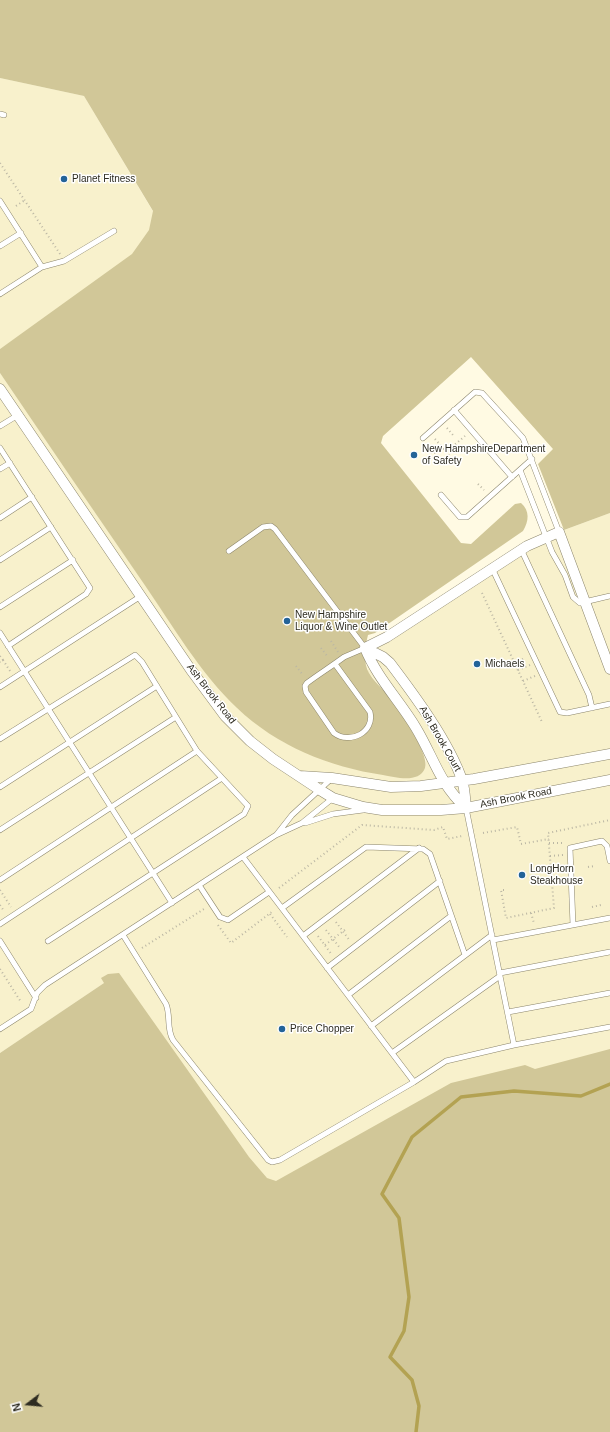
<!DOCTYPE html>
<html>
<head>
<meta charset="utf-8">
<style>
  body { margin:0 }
  #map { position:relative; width:610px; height:1432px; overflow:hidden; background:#fffae3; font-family:Arial,sans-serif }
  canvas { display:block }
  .north { position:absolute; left:8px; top:1384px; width:40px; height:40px; -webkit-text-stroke:3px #fff; paint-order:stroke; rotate:254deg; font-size:11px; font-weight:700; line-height:16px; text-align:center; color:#2e2c21 }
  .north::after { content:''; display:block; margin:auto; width:14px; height:18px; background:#2e2c21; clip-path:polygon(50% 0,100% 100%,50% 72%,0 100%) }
</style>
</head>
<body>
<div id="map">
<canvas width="610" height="1432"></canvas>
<div class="north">N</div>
</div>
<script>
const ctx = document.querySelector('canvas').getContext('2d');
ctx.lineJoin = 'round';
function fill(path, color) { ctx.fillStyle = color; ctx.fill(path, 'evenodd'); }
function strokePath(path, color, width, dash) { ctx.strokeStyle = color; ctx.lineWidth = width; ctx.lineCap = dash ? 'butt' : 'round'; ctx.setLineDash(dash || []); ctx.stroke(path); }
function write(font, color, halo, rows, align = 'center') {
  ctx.font = font + ' Arial,sans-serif'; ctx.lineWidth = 3; ctx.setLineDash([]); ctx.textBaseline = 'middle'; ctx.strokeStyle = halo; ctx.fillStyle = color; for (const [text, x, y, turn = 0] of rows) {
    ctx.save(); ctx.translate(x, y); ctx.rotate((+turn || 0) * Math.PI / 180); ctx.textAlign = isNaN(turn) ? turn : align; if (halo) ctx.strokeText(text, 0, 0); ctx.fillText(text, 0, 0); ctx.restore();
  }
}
fill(new Path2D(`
  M0,78L84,96L167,235L0,349Z
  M0,373L197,661L238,709L285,743L420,774L425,768L426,759L385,692L368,672L365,648L559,532L610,513V1084L271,1195L113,977L0,1053Z`), '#f8f1cc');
fill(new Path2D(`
  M0,0H610V513L564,530L538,464L553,449L471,357L383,436L381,443L461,543L471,544L515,504L521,503C530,511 529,521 523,531L375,633L368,635C365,646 363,663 369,673C373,680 379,685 384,691C394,703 431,754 425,768C419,784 395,777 383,775C329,767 277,746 237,708C200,673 173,626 144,584C96,514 48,444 0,373V349L132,254L149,230L153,211L84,96L0,78Z
  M119,973L249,1157L267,1178L276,1181L451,1083L525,1065L535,1069L610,1049V1432H0V1053L104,983L101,978L108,974Z`), '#d1c798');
strokePath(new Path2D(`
  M416,1432L419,1406L412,1380L390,1357L404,1331L409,1297L399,1218L382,1194L412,1137L461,1097L514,1091L581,1096L610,1084`), '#b3a252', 3.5);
const lane = new Path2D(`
  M0,114L4,115
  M0,201L42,267
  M0,246L21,233
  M0,294L42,267L64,261L114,231
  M454,410L512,477
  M0,426L18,415
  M423,438L475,392L482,393L523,438L559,532
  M0,448L90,588L86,594L8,646
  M0,469L10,463
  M520,470L552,552L565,575L573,597L580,603L610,596
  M441,495L460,517H467L532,459
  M0,518L32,497
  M521,549L589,695L592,708
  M229,551L263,527L271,526L275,529L365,648L344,657C332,666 319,674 307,683L305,686L306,692L334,733C350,745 375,732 370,712L335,664
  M0,560L51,527
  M492,568L560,712L567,713L610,704
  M0,607L73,560
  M0,633L172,903
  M0,687L141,596
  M0,739L135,655L142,662L197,751L248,806L244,814L48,941
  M0,787L157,686
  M466,808L514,1045
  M305,823L333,814L363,810
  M0,830L176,717
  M277,834L292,815L331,779
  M243,857L414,1082
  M0,880L197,751
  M199,885L220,917L228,920L269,892
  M282,908L366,847L423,849L430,854L465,955
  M0,924L222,778
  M573,925L570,848L602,841L607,846L610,861
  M123,935L166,1004C171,1016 166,1028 173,1040L268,1160L272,1162L280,1160L414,1082L446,1061L514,1045L610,1027
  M303,936L419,848
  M493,940L610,918
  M0,941L36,998
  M327,968L440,881
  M500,973L610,952
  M348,995L451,916
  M508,1012L610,993
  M371,1026L492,935
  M0,1029L31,1009L37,993L45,985L276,835L302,823L333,798
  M392,1053L500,976`);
const street = new Path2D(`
  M0,389L191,670L225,716L250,741L273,759L320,790L333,798L363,807L382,810H441L466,808L610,780
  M365,648L387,637L527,546L559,532L610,669
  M365,648L383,657L390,663C415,696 449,742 462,780C465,789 465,799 466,808
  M365,648C377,678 400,701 416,728C434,758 439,783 466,808
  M300,776L332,778L391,787L421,786L474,779L610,754`);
strokePath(lane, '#8c866c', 6);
strokePath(street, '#8c866c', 11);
strokePath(new Path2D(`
  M0,163L60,254
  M16,206L25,200
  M447,428L453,435
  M435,439L442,447
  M426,446L433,454L442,447L449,455
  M446,452L465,436
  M478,484L484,490
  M482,593L542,722
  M331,641L338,652
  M321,648L328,657
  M0,656L3,660L0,662
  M3,660L10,671
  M515,663L525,658
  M296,666L303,675
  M518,670L530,665
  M523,681L535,676
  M483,833L517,827L521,844L549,839
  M549,843H563
  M550,856L563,855
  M588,867L595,866
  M279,888L362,825L434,830L443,827L447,839L462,836
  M0,890L11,907
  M504,890H501L506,918L554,908L548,833L610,820
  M0,905L4,911
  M592,907L601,905
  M531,913L534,923
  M270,914L287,937
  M336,922L350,941
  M218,925L231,943L273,911
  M326,930L340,948
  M318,936L332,955
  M325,945L346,929
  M142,948L204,909
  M0,969L21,1002`), '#bbb7a4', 2, [1, 3]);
strokePath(lane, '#fff', 5);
strokePath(street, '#fff', 10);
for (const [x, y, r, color] of [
  [64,179,4,"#236399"],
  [414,455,4,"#236399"],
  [287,621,4,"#236399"],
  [477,664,4,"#236399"],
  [522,875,4,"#236399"],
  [282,1029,4,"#236399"]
]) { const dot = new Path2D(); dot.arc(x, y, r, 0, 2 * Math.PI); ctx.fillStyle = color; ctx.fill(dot); strokePath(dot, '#fff', 1.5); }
write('10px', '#2e2c21', '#fff', [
  ["Planet Fitness",72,179],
  ["New HampshireDepartment",422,449],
  ["of Safety",422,461],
  ["New Hampshire",295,615],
  ["Liquor & Wine Outlet",295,627],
  ["Michaels",485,664],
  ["LongHorn",530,869],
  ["Steakhouse",530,881],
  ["Price Chopper",290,1029]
], 'left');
write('10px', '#2e2c21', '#fff', [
  ["Ash Brook Road",211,694,52],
  ["Ash Brook Court",440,739,60],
  ["Ash Brook Road",516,798,-11]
]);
</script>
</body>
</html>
